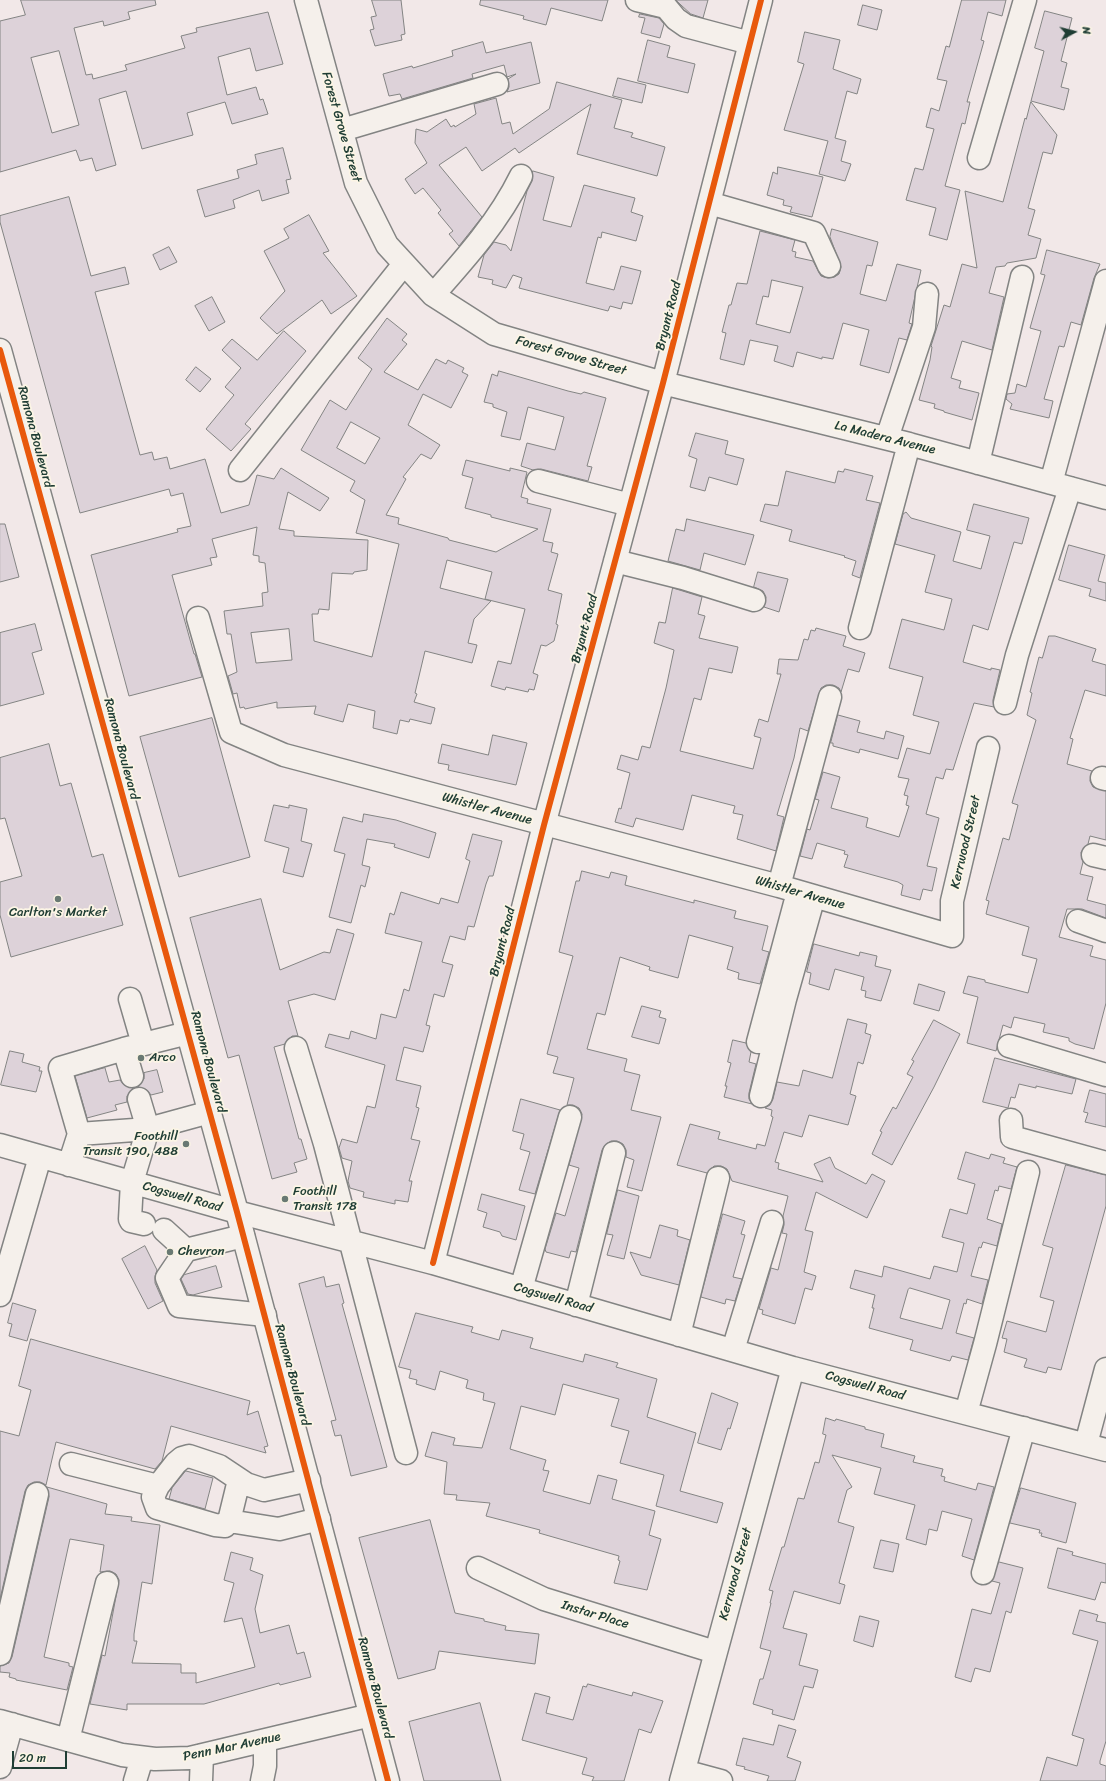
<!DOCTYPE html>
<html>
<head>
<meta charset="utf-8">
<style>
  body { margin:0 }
  #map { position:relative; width:1106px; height:1781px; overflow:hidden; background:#f2e8e8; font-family:Sriracha,sans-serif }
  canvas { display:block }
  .north { position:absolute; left:1054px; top:12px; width:40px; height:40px; -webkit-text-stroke:3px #fcf5e5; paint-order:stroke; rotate:83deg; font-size:11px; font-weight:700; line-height:16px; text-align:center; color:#1f3d34 }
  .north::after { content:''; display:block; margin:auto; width:14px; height:18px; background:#1f3d34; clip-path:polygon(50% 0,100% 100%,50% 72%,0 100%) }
  .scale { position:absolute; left:12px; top:1751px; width:55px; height:18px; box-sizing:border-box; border:2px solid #1f3d34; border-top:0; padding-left:5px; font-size:12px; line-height:14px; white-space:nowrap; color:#1f3d34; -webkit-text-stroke:3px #fcf5e5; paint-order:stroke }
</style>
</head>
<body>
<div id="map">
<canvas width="1106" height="1781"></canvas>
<div class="north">N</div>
<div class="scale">20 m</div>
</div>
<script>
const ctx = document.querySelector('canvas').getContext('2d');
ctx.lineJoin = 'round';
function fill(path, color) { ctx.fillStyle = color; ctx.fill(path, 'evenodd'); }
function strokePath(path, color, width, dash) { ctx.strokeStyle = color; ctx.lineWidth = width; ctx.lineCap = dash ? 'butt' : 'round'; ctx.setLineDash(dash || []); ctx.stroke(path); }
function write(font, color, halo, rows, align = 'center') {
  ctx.font = font + ' Sriracha,sans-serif'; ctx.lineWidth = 3.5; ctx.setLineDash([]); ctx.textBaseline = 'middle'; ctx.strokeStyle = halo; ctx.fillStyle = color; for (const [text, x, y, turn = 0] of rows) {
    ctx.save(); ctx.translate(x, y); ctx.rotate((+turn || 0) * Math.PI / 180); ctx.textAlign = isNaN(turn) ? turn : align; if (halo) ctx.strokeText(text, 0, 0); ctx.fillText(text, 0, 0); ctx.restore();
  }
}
const building = new Path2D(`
  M21,0H155L156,5L128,12L130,19L104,26L103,21L74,28L86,75L92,74L93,79L127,70L125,65L185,48L181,36L197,32L196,28L268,12L283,64L256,71L250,48L218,57L227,95L256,87L260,100L263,99L268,114L232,124L225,102L187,113L193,135L142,149L126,91L99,99L116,165L96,171L92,158L80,161L76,150L0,172V21L25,15ZM59,51L79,125L52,133L31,58Z
  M372,0H401L405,34L401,35L402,40L375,46L370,30L374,29L371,17L376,16Z
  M481,0H608L602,21L551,8L546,25L523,19L524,16L480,5Z
  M676,0H708L703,18L691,14Z
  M962,0H1006L1002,16L988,12L981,40L984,41L967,102H970L965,124L962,123L945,186L960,190L947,240L929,235L936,208L906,200L915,168L923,170L934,129L926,127L931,108L939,111L947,81L937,79L946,46L949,47Z
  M863,5L882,10L877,30L858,25Z
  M1045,11L1072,18L1061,61L1067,63L1061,87L1069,89L1064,110L1031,101L1044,51L1035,48Z
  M640,14L659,18L664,24L660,38L641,33L645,18L639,17Z
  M805,32L840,40L833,69L861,79L857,94L847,91L835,138L846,141L841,161L851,164L845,181L819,174L828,141L784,130L804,64L798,62Z
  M648,40L670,46L667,57L695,64L688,93L638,81Z
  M483,42L486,53L531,42L540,83L507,92L509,87L508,79L516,74L507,77L504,65L472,74L473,78L402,99L400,94L389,96L383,74L412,66L413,68L453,56L452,51Z
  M618,78L646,85L642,103L613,96Z
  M557,82L622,100L614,128L633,133L631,137L665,147L657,176L577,154L591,104L519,153L515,148L482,171L466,147L439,165L482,217L459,246L449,234L453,231L438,213L441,210L423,188L415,194L405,179L427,163L415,143L416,129L427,132L446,119L451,127L454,125L455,127L476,114L474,104L496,98L502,124L510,122L513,134L549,109Z
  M1031,102L1057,135L1052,154L1043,152L1028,208L1035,210L1028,235L1041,239L1036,258L1007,263L1005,266L996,267L989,293L1004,297L992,350L962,341L951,378L961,381L959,388L979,393L972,420L944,412V411L934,408L935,404L919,400L930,360L932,347L931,346L944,305L950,307L962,264L977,268L965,191L1003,202L1025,118L1026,119Z
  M283,148L291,179L286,180L289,193L262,201L259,190L233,200L235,208L205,217L197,190L239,178L237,170L257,164L255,155Z
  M778,167L823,177L812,217L790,212L792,207L783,205L784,200L767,195L773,172L777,174Z
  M533,171L554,177L543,220L571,227L584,185L635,198L631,212L643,216L636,241L602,232L601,238L598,237L586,283L614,290L621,266L641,271L632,304L623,302L621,309L610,306L608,311L519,288L522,278L513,275L506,288L492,284L493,280L478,277L484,255L494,242L506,245L511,251L527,191L532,181Z
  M69,197L91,276L125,267L129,284L95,292L140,455L152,452L154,460L167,457L170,469L205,459L221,513L249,505L257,475L274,479L281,468L329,498L320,511L288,492L279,529L294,531V536L368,540L367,570L354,572L353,574L332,573L329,610L319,609L318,614H312L314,641L372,657L399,544L356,533L365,500L350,491L355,481L301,450L330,400L346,410L372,369L358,358L387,318L407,334L402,340L407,344L384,372L418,390L436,359L446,364L448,360L464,368L462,372L468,375L451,408L423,394L408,425L440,445L431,459L421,454L403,477L406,479L386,515L399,518L398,524L448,538L449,540L496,552L538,529L491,517V515L465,508L473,478L462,475L466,460L510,471V468L527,472L521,497L528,499L527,503L551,509L543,541L553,543L551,552L558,554L548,590L562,594L556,624L558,625L554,641L546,646L541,645L533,673L538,675L534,690L529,689L528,692L506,687L505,690L491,686L498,661L511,664L525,609L485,599L492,572L447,560L440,588L491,601L474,619L468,643L477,645L472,663L425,651L415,693L417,694L414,702L435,708L431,724L410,719L409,722L400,720L397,734L373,728L375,711L348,704L343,722L314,714L316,706L277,708V702L245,709L244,707L240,708L237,693L233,694L228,676L237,672L231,634H227L224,611L263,606L262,593L268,592L265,563L259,562V556L253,555L257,527L212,539L217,557L210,558L212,565L172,575L194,654H195L202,677L129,696L91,555L178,532L177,529L191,526L183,493L171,496L169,489L80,513L0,222V216ZM351,422L380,438L365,464L337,448ZM289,629L292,660L256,663L251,633Z
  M309,215L329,251L323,253L357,296L331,314L322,300L277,334L260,318L285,291L264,251L289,238L284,229Z
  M832,229L878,242L872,266L867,265L860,294L886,301L897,264L921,270L909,323L912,324L907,340L899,338L889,373L860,365L869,330L843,323L833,359L822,357V359L797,352L793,367L774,361L778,346L750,340L744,365L720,359L726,333L722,332L729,305H731L737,283L747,284L760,231L795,240L792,251L796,252L795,257L813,261L821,276L828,278L834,277L839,274L841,267L830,237ZM772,280L803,287L790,333L756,324L763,296L768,297Z
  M169,247L177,262L160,270L153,255Z
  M1047,250L1100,264L1094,278L1081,325L1071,322L1064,347L1059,346L1044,399L1053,401L1049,418L1010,409L1012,404L1006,399L1007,394L1015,393L1017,384L1026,387L1041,331L1030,328L1045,275L1041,274Z
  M212,297L225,322L209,331L195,306Z
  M284,331L306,351L245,424L251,429L231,451L206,429L234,395L225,387L241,368L222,350L232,339L257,360Z
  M196,367L211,379L200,392L186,380Z
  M499,371L568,391L581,394L584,392L606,398L587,466L592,467L588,481L541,469L533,470L521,466L527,443L555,450L564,417L528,407L520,440L501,436L507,412L493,407V404L484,402L492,374L497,376Z
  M696,433L728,441L725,454L744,459L737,485L709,477L705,491L690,487L697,459L689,456Z
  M845,469L873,476L866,500L880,503L860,578L852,575L856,561L844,557L845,556L789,541L792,530L760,521L765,504L778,506L786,471L835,483L838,471L843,472Z
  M974,504L1029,518L1022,544L1014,542L988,630L973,625L963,662L991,670V668L1000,670L993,700L994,707L974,703L953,770L946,769L943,779L936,777L926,814L939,818L927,866L937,868L932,891L923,889L920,900L901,895L903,885L898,882L844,867L848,855L844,854L845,851L817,843L812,859L800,856L807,829L810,830L819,800L815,799L823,772L840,777L831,808L868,818L866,827L899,837L909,806L906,805L908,796L904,795L909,779L898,777L907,748L930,754L939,722L913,715L923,677L889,668L902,619L944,630L952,599L925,592L935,555L895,544L903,514L906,512L911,518L961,532L953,561L981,569L990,536L967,530Z
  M687,519L754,535L745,565L704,553L700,570L668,561L676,529L684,531Z
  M0,524H5L19,577L0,582Z
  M1069,545L1105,555L1098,581L1106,583V601L1089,596L1091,589L1059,580Z
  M758,572L788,579L779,612L764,607L766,597L763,591L754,587Z
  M673,588L702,597L698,614L705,616L699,638L738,647L732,673L709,668L701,700L694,698L680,751L753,769L761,738L754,736L759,719L768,722L781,674H777L779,659L798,660L804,639L808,640L811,630L815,631L816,628L846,636L843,646L865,653L859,672L848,669L841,692L839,688L833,685H826L821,688L808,731L800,728L794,758L777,815L784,817L776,851L737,839L743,815L733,813L735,806L692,795L683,830L636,818L633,827L615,822L619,808L621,809L630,773L617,769L621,755L638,760L642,746L650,748L666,688L674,650L654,643L659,622L665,623Z
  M35,624L42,650L32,653L44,694L0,706V633Z
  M1049,636H1055L1096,649L1092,661L1106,665V696L1085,690L1070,738L1073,739L1067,764L1092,771L1090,781L1093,787L1106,791V840L1090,836L1088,844L1081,852L1083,862L1080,874L1093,877L1087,900L1106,905V918L1082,909H1067L1059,937L1093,946L1090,956L1106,960V1003L1094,1049L1075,1044L1069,1041V1038L1043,1032L1045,1024L1014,1017L1011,1028L1003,1025L996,1051L967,1043L978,997L963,993L968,976L985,980V982L1028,993L1037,959L1022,955L1029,927L986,914L989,901L986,900L1003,838L1009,840L1018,805L1012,803L1036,720L1027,715L1032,693L1030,692L1039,657L1042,658Z
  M838,715L860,721L857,732L884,739L886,731L904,736L898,759L860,749L859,753L833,746V743H831Z
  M212,718L250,857L179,877L140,737Z
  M493,735L527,743L516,785L448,770L449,765L438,763L442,744L488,755Z
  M49,744L60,786L71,783L92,857L103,854L123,925L11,957L0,915V882L22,876L5,818L0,819V758Z
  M274,805L289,808V805L307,809L301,841L312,844L303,877L283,872L289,848L265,841Z
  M364,814L396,820L436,833L429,858L394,847L395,844L367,839L362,865L370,867L365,887L361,885L351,923L329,917L345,854L334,851L343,817L362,822Z
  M473,834L502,841L493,876H489L486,884L474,927L468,926L465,940L450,936L442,962L453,965L444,997L434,994L426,1025L430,1026L423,1052L404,1047L396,1080L421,1086L416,1107L419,1108L411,1139L420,1141L409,1181H412L408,1202L395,1200V1204L363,1197L364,1192L350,1188L348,1181L352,1161L342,1158L339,1148L342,1139L357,1143L367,1106L375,1108L385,1065L325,1047L329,1034L349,1039L351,1031L376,1039L381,1014L396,1018L404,989L409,991L422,942L385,933L390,913L394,915L401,892L439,904L441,898L458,903L470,861L466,859Z
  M582,871L609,878L611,872L627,876L625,885L694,903V900L736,911L734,918L768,926L762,950L769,952L760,984L738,979L739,973L727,969L733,947L689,935L678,978L649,970L650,967L620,957L605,1015L597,1013L587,1049L627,1059L624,1071L640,1075L631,1110L661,1117L642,1191L627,1187L634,1160L626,1157V1150L623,1144L617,1141H611L605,1145L602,1150L576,1252L571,1251L569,1258L546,1252L545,1249L556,1213L565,1216L579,1168L569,1165L582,1114L579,1108L573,1105H567L574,1078L553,1073L558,1057L547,1054L573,956L559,952L576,881H579Z
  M261,899L280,970L324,952L330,953L337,929L354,934L335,1000L314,994L288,1001L298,1036H292L285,1044L274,1047L299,1139H301L307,1159L294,1163L297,1172L272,1179L239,1055L228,1058L190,918Z
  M814,944L859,956L860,952L877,956L875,966L891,970L881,1001L865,997L866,991L861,990L864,977L835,969L829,990L809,984L811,973L807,972Z
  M919,984L945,992L939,1011L914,1004Z
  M642,1006L661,1011L659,1017L666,1019L659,1044L632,1037Z
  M848,1019L867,1024L865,1033L871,1035L863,1064L858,1062L850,1094L856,1096L848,1125L809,1115L802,1137L784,1132L775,1162L779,1163L778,1169L823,1182L814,1164L830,1157L835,1168L866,1184L872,1174L885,1181L867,1218L816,1192L805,1230L813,1232L804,1272L816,1276L812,1290L805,1288L795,1324L762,1314L763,1310L759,1309L771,1268L778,1270L787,1234L782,1233L784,1225L783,1216L788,1196L732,1181L727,1169L721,1166H714L707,1173L677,1165L690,1124L720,1132L718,1139L756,1149L757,1144L765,1146L773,1117L771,1116L772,1110L765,1108L770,1105L773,1099L777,1082L799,1086L803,1070L832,1078Z
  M934,1020L960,1034L934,1087L892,1165L872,1154L882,1132L880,1131L893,1107L896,1109L913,1077L907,1074L914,1061L912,1060Z
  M733,1040L746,1043L751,1052L749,1062L756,1064L749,1093V1099L752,1104L724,1097L727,1086H725L731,1063L728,1062Z
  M10,1051L24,1054L22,1062L40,1067L39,1071H42L36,1092L1,1085Z
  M995,1058L1076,1079L1072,1094L1036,1086V1088L1019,1084L1015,1098L1011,1097L1008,1108L983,1102Z
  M105,1068L109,1082L120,1080L124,1085L134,1088L127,1096V1102L115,1105L117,1110L87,1118L75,1076Z
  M157,1070L163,1092L151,1095L147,1090L137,1087L144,1079V1073Z
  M1090,1090L1106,1094V1127L1085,1122L1088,1113L1084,1112Z
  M521,1099L560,1110L535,1194L519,1190L530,1152L520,1149L524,1134L513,1131Z
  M966,1152L989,1159L991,1154L1005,1158L1003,1163L1017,1167L1011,1189L999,1186L998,1191L995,1190L987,1219L1002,1224L997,1246L983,1242L981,1248L979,1247L971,1276L988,1280L982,1304L967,1299L966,1304L964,1303L956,1333L974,1338L968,1360L952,1356L950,1361L910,1350L913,1340L869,1328L874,1308H872L875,1295L850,1288L855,1270L882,1277L884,1266L930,1279L934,1266L957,1272L964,1243L942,1237L950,1209L967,1214L975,1184L958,1179ZM910,1288L950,1300L942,1329L900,1318L908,1290Z
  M1066,1165L1106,1175V1206L1061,1370L1048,1367L1046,1373L1024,1367L1027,1359L1004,1352L1007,1339L1002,1338L1007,1321L1046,1332L1054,1301L1040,1297L1053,1248L1043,1245Z
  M618,1190L639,1196L624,1259L607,1255L613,1235L607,1234Z
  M482,1194L525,1206L516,1240L502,1236L500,1232L483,1227L487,1213L478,1210Z
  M723,1214L745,1221L741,1234L745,1235L733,1277L742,1279L735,1301L726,1299L725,1304L701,1297Z
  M660,1225L678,1230L677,1236L690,1240L679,1285L641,1275L630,1252L650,1258Z
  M145,1246L157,1270L155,1276V1283L163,1301L148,1309L122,1259Z
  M216,1266L222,1287L193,1295L188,1294L181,1279L184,1275Z
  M324,1277L326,1287L339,1284L344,1303L342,1304L387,1467L351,1476L341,1435L335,1436L331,1421L336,1420L299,1284Z
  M13,1303L36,1310L27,1341L9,1336L12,1324L8,1323Z
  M416,1313L473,1327L471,1332L499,1340L502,1330L533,1338L530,1348L583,1362L585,1354L618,1363L616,1367L657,1379L647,1417L696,1433L680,1491L723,1503L717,1523L656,1506L664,1475L620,1463L629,1431L611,1426L619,1399L563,1384L555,1415L521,1406L510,1449L546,1460L543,1470L549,1471L543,1491L590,1504L598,1475L617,1480L612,1499L655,1511L649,1535L661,1539L647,1590L614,1583L620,1561L618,1560L619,1556L539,1533L540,1530L486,1516L490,1503L456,1500L457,1495L444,1494L447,1462L425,1456L432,1432L455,1438L453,1445L482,1448L495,1403L483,1400L484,1393L466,1388L468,1380L440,1371L435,1390L416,1384L417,1380L409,1378L411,1370L399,1367Z
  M31,1339L250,1401L247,1415L258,1411L268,1446L264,1447L266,1453L171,1426L162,1461L155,1469L56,1442L46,1485L40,1482H34L28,1485L25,1491L0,1599V1431L19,1436L31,1390L19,1386Z
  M712,1393L738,1403L730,1429L728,1428L721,1450L698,1443Z
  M826,1418L835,1421L836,1419L865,1427V1429L884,1434L881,1447L915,1456L913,1462L943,1469L941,1476L945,1477L944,1481L976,1490L978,1483L994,1487L974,1560L962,1556L972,1519L942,1511L937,1531L929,1529L926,1545L906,1539L915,1505L874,1494L881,1468L832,1455L852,1487L847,1490L838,1522L854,1527L839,1583L845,1585L840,1604L794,1591L783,1628L807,1634L799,1665L818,1670L813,1688L804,1686L794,1720L772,1714L773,1710L753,1704L760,1679H763L771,1651L760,1648L771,1603H770L773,1591L769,1590L782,1547H784L798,1498L804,1499L815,1462L819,1463L826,1435L823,1434Z
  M186,1471L213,1478L205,1509L169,1499L172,1488Z
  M47,1487L107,1504L105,1514L132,1517L131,1521L160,1525L152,1584L142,1582L134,1634V1641H137L132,1663L181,1664V1673H196V1683L255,1667L242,1618L224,1622L234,1583L224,1580L231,1552L253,1558L250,1570L263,1575L255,1609L260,1633L289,1625L297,1654L304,1652L311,1677L280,1685L279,1683L204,1704H127V1710L90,1704L102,1655L105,1656L119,1580L116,1574L110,1571L100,1572L104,1545L70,1539L44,1657L69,1663V1666L73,1667L67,1690L16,1680V1679L9,1677L10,1673L0,1672V1666L9,1663L12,1657L49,1497Z
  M1021,1488L1076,1503L1066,1543L1041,1536L1042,1533H1039L1040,1530L1010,1523Z
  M430,1520L455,1613L484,1619V1621L506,1626L505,1630L539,1634L535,1664L439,1651L435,1669L398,1679L359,1538Z
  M881,1540L899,1544L893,1572L874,1568Z
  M1058,1548L1073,1552L1072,1555L1106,1564V1583L1101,1582L1095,1600L1048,1588Z
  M999,1562L1023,1568L1011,1613L1006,1611L990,1672L975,1668L971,1682L955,1677L972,1609L991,1614L1000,1583L992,1581Z
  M1080,1610L1098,1615L1096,1621L1106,1623V1741L1100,1761V1764L1106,1766V1781H1040L1047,1757L1077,1766L1084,1739L1072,1735L1098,1641L1073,1634Z
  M860,1616L879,1621L873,1647L854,1641Z
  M588,1684L632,1696L633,1692L663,1701L651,1733L639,1729L624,1781H592L594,1777L582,1774L587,1758L522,1740L535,1693L550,1697L546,1713L573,1720L583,1686L586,1687Z
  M480,1703L501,1781H424L409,1722Z
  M779,1725L796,1730L787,1757L801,1762L795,1781H767L769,1776L744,1769L745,1767L736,1765L743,1738L773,1745Z`);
fill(building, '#ddd2d9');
strokePath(building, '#838483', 1);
const minor = new Path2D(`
  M306,0L356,183L387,245L433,295L494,334L663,383L909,444L1106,498
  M637,0L666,7L676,19L686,26L750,43
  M342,130L497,84
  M979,158L1025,0
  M709,203L814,233L829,266
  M433,295C466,258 499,221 521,176
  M887,438L924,327L927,294
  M978,463L1022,277
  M240,470L404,264
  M538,481L630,505
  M1051,483L1106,281
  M615,561L683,578L754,600
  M198,618L231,732L284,755L779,886L952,936V901L988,748
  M860,628L909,444
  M1005,703L1017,655L1070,488
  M1102,778L1106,779
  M1093,855L1106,858
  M779,886L830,697
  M1078,921L1106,931
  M130,999L143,1044
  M758,1042L798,892
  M1009,1046L1106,1075
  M296,1048L325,1144L406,1453
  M132,1076L124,1049L188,1033
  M761,1096L785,999L814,896
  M139,1099L148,1129L210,1112
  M1011,1120L1012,1137L1106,1163
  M79,1134L148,1129L132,1182L130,1219L131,1221L144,1224
  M0,1145L237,1212L433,1263L793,1368L1106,1450
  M69,1165L79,1134L60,1068L124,1049
  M164,1230L186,1250
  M243,1236L186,1250L167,1278L179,1306L265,1315
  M433,1263L544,825L663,383L761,0
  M521,1289L570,1117
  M0,1295L40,1157
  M576,1305L614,1153
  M679,1335L718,1178
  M733,1350L772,1222
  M966,1413L985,1344L1028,1172
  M1086,1444L1106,1369
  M71,1464L158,1486L176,1463L182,1458L189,1456L219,1466L246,1484L264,1490L309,1480
  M158,1486L153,1497L157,1508L215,1525L225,1526L229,1521L239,1480
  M229,1521L279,1529L319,1519
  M478,1568L544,1599L715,1652
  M983,1573L1024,1428
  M0,1654L37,1494
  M0,1721L122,1755L155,1759L190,1758L371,1715
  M68,1740L107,1583
  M0,1767L12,1724
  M684,1771L721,1781
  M135,1781L142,1758
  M201,1781L202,1755
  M262,1781L265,1766V1741
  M681,1781L793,1368`);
const major = new Path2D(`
  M0,350L237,1212L388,1781`);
strokePath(minor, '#838483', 25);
strokePath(major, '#838483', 25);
strokePath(minor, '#f5f0eb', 22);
strokePath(major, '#f5f0eb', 22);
strokePath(new Path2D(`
  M0,350L237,1212L388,1781
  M433,1263L544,825L663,383L761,0`), '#e8590c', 6);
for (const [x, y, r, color] of [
  [58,899,4,"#697973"],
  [141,1058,4,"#697973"],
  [186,1144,4,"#697973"],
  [285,1199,4,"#697973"],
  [170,1252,4,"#697973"]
]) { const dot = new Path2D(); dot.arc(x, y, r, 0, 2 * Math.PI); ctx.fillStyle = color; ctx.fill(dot); strokePath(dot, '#fcf5e5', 1.5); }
write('13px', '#1f3d34', '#fcf5e5', [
  ["Forest Grove Street",341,127,74],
  ["Bryant Road",669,316,-76],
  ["Forest Grove Street",571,356,16],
  ["Ramona Boulevard",35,437,75],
  ["La Madera Avenue",885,438,14],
  ["Bryant Road",585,629,-75],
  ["Ramona Boulevard",121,749,75],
  ["Whistler Avenue",487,809,15],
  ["Kerrwood Street",966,842,-77],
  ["Whistler Avenue",800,893,16],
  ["Bryant Road",503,942,-76],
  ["Ramona Boulevard",208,1062,75],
  ["Cogswell Road",182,1197,16],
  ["Cogswell Road",553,1298,16],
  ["Ramona Boulevard",292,1375,75],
  ["Cogswell Road",865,1386,15],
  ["Kerrwood Street",736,1574,-75],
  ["Instar Place",595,1615,17],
  ["Ramona Boulevard",375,1688,75],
  ["Penn Mar Avenue",232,1747,-12]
]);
write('13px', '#1f3d34', '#fcf5e5', [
  ["Carlton's Market",58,913,"center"],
  ["Arco",149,1058],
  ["Foothill",178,1137,"right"],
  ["Transit 190, 488",178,1152,"right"],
  ["Foothill",293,1192],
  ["Transit 178",293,1207],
  ["Chevron",178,1252]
], 'left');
</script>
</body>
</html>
